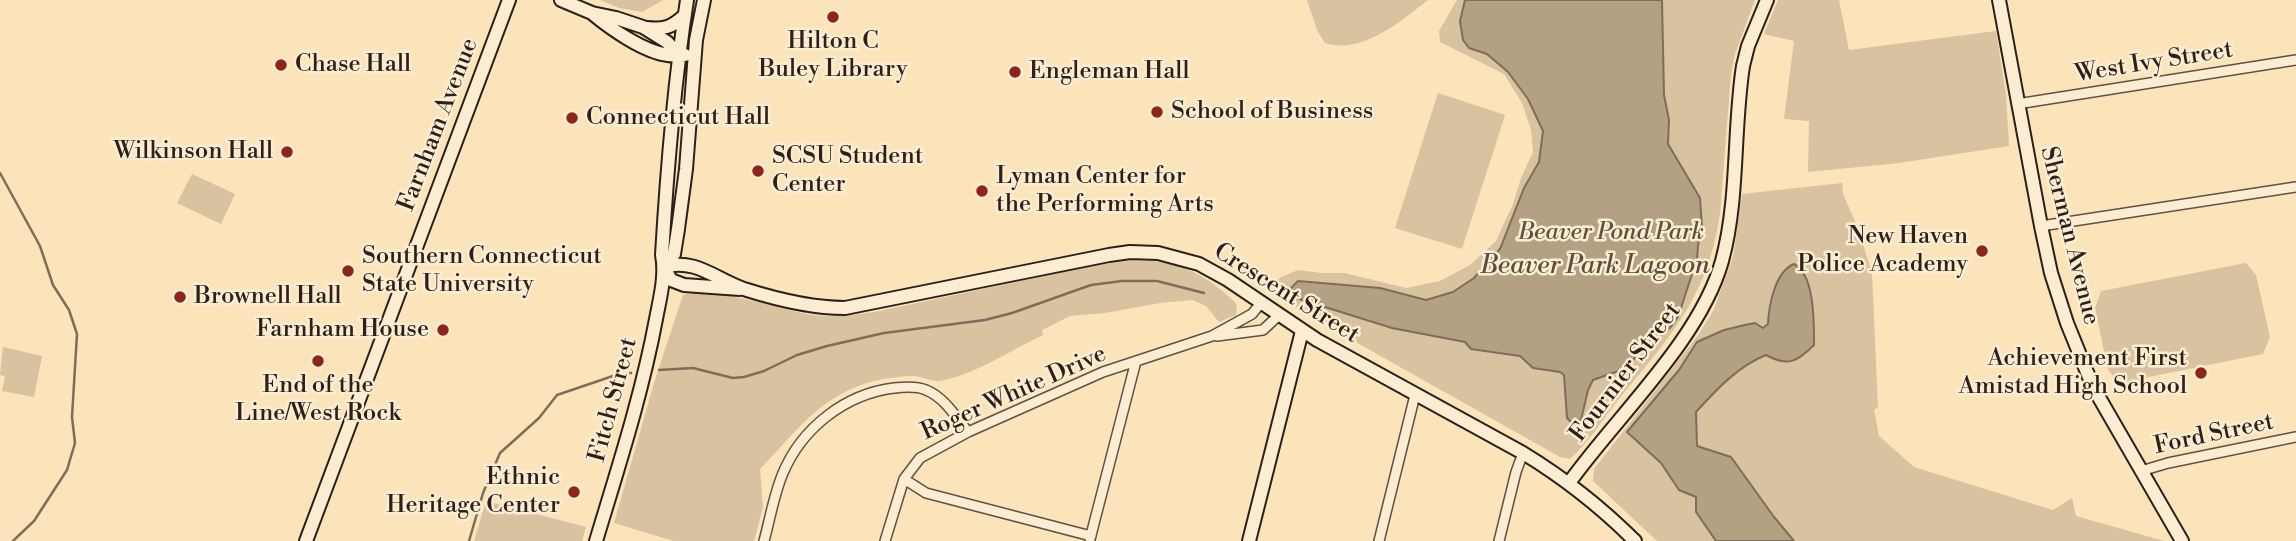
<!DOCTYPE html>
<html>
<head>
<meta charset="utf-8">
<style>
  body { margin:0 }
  canvas { display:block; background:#fbe3ba }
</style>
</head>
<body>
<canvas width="2296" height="541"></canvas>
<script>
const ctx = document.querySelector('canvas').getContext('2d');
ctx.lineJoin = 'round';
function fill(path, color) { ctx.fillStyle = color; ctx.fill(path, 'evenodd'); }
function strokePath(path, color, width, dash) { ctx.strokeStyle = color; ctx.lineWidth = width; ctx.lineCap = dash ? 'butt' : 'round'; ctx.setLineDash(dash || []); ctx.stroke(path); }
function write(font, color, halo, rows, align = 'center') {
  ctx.font = font + ' "Libre Bodoni",serif'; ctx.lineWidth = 5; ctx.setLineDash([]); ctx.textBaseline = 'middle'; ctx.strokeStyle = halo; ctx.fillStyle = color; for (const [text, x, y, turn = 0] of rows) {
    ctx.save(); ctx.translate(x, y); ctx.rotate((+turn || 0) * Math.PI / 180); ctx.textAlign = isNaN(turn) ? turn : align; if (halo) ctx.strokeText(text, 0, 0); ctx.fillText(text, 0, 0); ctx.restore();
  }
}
fill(new Path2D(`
  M600,0H663L642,12L619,8Z
  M1307,0H1428C1401,21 1362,55 1325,43L1317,30Z
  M1457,0H1755L1735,54L1731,74L1720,213C1708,299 1667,340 1615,404C1601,422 1587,444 1570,459L1560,457L1313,318L1268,288L1281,277L1298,270L1321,273H1345L1406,288L1440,281L1470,265L1496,241L1513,204L1521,178L1533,152L1531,130L1522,103L1504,74L1440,42L1439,31Z
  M1778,0H1839L1849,50L1996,31L2006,95L2009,146L1899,163L1808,172L1809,121L1784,119L1794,41L1764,34Z
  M1438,93L1505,115L1462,249L1395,228Z
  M192,174L235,194L221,224L177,203Z
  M1842,183L1843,194L1858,228L1872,273L1878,407L1874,410L1879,436L1914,467L2053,510L2072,498L2076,516L2164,541H1657L1593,481L1594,469L1699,334L1714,309L1733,257L1742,194Z
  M1130,260C1176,260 1202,271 1236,303L1237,308L1236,315L1219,322L1206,306L1192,300L1160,303L1105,313L1070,316L1042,330L1043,335C1009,351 978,373 941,381C933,382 923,377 915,376C888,376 861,382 838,396C806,414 785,444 760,469L763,507L754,541H673L614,523L654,383L683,295C711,285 781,310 813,315C835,318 857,315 879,311L1087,267Z
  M2246,263L2256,275L2270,337L2263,354L2119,383L2108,370L2095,308L2101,291Z
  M3,347L42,356L34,397L2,391L5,376L0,375Z
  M486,501L586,527L582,541H474Z`), '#d8c29f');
const water = new Path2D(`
  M1465,0H1662L1664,95L1669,120L1668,144L1700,198L1702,228L1698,245L1697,259L1678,317L1670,328L1638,354L1627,368L1593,380L1588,390L1581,420L1572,423L1567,418L1564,375L1560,372L1533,368L1520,356L1471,349L1465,342L1392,328L1293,297L1291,288L1298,281L1380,288L1426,300L1453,292L1474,278L1500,249L1524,188L1539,162L1543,131L1528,99L1508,72L1487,54L1469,48L1463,40L1460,21Z
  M1794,264C1815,275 1814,323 1814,345C1797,362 1788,367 1766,355C1738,366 1716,390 1696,412L1697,446L1731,457L1774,517L1794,541H1716L1696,512V497L1679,490L1661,463L1627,432L1679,370L1697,342L1724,330L1745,325L1755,323L1763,328L1768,324C1769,304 1775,272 1794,264Z`);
fill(water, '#b4a184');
strokePath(water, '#7d6e5a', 2);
strokePath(new Path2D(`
  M0,173L40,246L53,285L69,310L77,334L72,417L75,443L67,470L34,521L13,541
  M659,370L693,368L733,378L744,377L764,371L797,355L827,346L884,333L985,320L1012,313L1091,285L1122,281H1157L1204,293
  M469,541L483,493L500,453L539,418L557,395L613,376L631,373`), '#7d6e5a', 2.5);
const street = new Path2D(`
  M2017,104L2296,60
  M2041,226L2296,187
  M1217,336L1263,330L1278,316
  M2141,471L2168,463L2296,437
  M904,479L926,493L1091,536
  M1090,539L1136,361
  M764,541C770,519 774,494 783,473C802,428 845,394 894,388C903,387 917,386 926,390C944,397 956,417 968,432
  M885,541L904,479L920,458L968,432L1103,372L1212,336L1252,314L1261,303
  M1379,541L1415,395
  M1499,541L1516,472L1523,453`);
const secondary = new Path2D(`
  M561,0L592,13L616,18L643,27L667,42L679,55
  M1999,0L2041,226L2051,273L2067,323L2093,387L2182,541
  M593,14C611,29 644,52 668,55C674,56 680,55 685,55
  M647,28C664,30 672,27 684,16
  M664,267C695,257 718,281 747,290C779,300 811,308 845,308L1109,255L1130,252L1158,253L1199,264L1228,280L1317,340L1523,453C1564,478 1601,507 1635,541
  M664,267L674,254L678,229L686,169L696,40L704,0
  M664,267L671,280L684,285L740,289
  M1569,483C1616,417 1700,340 1722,261C1739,198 1733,131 1743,66L1748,46L1767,0
  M306,541L509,0
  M596,541C618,468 642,394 656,319C660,298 666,276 662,255C667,170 674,84 687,0
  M1249,541L1302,331`);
strokePath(street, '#5f5242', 12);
strokePath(secondary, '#2b211a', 16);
strokePath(street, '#fcedd2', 9);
strokePath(secondary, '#fcedd2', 12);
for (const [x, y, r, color] of [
  [833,17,7,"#8f2418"],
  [281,65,7,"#8f2418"],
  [1015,72,7,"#8f2418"],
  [1157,112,7,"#8f2418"],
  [572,118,7,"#8f2418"],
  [287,152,7,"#8f2418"],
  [758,171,7,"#8f2418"],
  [982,191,7,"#8f2418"],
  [1982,251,7,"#8f2418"],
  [348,271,7,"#8f2418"],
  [180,297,7,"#8f2418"],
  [443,330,7,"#8f2418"],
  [318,361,7,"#8f2418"],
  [2201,373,7,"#8f2418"],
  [574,492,7,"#8f2418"]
]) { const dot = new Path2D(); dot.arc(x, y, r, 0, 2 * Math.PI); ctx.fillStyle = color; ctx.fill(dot); strokePath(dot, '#fcedd2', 2.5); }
write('24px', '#2b211a', '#fcedd2', [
  ["Hilton C",833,42,"center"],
  ["Buley Library",833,70,"center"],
  ["Chase Hall",295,65],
  ["Engleman Hall",1029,72],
  ["School of Business",1171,112],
  ["Connecticut Hall",586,118],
  ["Wilkinson Hall",273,152,"right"],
  ["SCSU Student",772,157],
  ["Center",772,185],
  ["Lyman Center for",996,177],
  ["the Performing Arts",996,205],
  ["New Haven",1968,237,"right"],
  ["Police Academy",1968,265,"right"],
  ["Southern Connecticut",362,257],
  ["State University",362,285],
  ["Brownell Hall",194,297],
  ["Farnham House",429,330,"right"],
  ["Achievement First",2187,359,"right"],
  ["Amistad High School",2187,387,"right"],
  ["End of the",318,386,"center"],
  ["Line/West Rock",318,414,"center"],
  ["Ethnic",560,478,"right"],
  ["Heritage Center",560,506,"right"]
], 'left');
write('24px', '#2b211a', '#fcedd2', [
  ["West Ivy Street",2154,63,-9],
  ["Farnham Avenue",439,125,-69],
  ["Sherman Avenue",2069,236,76],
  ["Crescent Street",1286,294,32],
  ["Fournier Street",1626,373,-53],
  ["Roger White Drive",1014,394,-24],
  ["Fitch Street",614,400,-75],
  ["Ford Street",2214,435,-12]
]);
write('italic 24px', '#5f5142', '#fcedd2', [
  ["Beaver Pond Park",1611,233]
]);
write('italic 26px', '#5b4e3f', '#fcedd2', [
  ["Beaver Park Lagoon",1595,267]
]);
</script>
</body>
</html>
